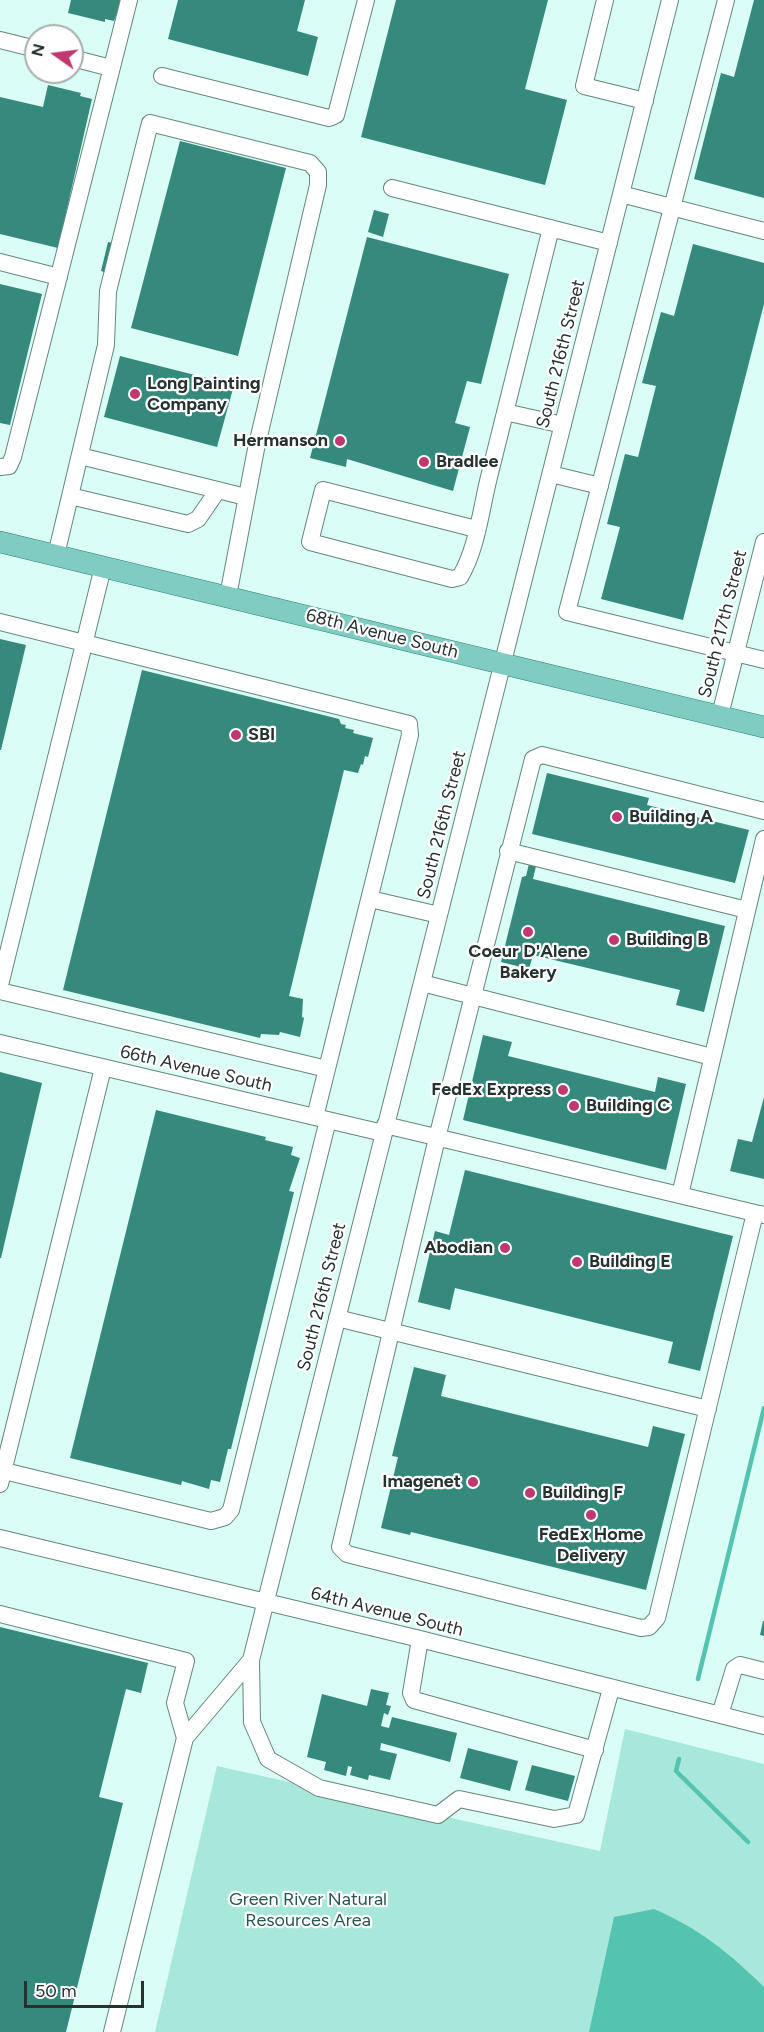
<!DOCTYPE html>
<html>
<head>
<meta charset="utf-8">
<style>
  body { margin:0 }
  #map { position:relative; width:764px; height:2032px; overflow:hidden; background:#dafdf5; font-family:Figtree,sans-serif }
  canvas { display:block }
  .north { position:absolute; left:24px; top:24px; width:60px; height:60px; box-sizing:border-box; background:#fff; border:2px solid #a8adac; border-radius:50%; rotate:284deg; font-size:16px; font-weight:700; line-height:24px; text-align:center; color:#25322f }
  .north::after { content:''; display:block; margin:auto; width:21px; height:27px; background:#c1376f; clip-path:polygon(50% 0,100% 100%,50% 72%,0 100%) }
  .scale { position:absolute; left:24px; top:1981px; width:120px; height:27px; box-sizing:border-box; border:3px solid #25322f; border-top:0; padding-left:8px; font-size:18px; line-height:21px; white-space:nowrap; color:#25322f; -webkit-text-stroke:4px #fff; paint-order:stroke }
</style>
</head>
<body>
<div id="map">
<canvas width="764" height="2032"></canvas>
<div class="north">N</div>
<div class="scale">50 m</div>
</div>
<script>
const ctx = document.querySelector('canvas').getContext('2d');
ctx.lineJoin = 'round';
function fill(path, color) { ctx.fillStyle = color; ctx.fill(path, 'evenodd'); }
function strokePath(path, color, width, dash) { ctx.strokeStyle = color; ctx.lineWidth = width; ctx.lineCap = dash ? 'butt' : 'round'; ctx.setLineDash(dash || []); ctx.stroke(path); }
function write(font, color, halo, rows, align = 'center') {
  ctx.font = font + ' Figtree,sans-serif'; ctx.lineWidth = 4.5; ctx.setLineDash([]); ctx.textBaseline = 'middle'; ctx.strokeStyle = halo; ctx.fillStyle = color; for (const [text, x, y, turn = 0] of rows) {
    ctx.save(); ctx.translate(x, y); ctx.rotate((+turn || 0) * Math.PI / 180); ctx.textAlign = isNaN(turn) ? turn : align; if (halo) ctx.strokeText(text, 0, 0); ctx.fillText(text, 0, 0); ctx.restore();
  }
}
fill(new Path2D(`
  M625,1729L764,1764V2032H155L217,1766L600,1851Z`), '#a7e8da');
fill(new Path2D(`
  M654,1909C700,1929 729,1953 764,1987V2032H589L614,1917Z`), '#54c4b0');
strokePath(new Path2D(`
  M698,1679L764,1408
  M679,1759L676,1771L748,1842`), '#54c4b0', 4.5);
fill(new Path2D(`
  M71,0H122L114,21L105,19V22L68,13Z
  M178,0H305L297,31L318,37L308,76L168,39Z
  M396,0H548L525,89L567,100L545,185L361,137Z
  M754,0H764V198L694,179L721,73L734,77Z
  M48,85L81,93L80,96L92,99L58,248L0,234V97L43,107Z
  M180,141L286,168L238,356L131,328Z
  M374,210L389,214L383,237L368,232Z
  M367,237L509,274L481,384L467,381L455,423L470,427L453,491L347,459L346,467L310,458Z
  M108,242L114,243L107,273L101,271Z
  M693,244L764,263V304L683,620L601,599L620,527L607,524L625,454L638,457L656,386L642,383L661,312L674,316Z
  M0,284L42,294L10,425L0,423Z
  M120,356L234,385L217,447L104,417Z
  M0,639L26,645L1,750H0Z
  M142,670L339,719L341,724L346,725L345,728L354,730L353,733L373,738L368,757L365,756L363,765L361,764L358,773L344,770L289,996L303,999L302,1017L304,1018L300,1037L280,1032L279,1035L261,1034L260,1038L63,990Z
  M547,773L649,798L647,805L749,830L735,883L532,834Z
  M529,864L536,866L533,879L725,926L704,1012L676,1005L680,990L533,955L529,969L501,962L522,877L526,876Z
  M483,1035L512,1042L508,1056L655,1092L658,1077L686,1084L666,1170L463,1120Z
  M0,1072L42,1083L1,1258H0Z
  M764,1097V1179L730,1171L738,1139L752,1142Z
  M156,1110L266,1137L265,1140L293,1147L291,1155L300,1158L289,1191L294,1192L231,1449H228L220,1482L211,1480L209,1489L182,1481L181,1485L70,1458Z
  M465,1170L733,1236L700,1371L668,1363L673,1342L455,1288L450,1310L418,1302L435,1231L449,1235Z
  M414,1367L446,1375L441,1396L648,1447L653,1426L685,1434L646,1590L411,1532L410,1535L381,1528L398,1457L392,1456Z
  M763,1621H764V1636L760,1635Z
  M0,1627L148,1663L141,1693L126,1689L99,1797L123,1803L66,2032H0Z
  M371,1689L389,1693L386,1705L391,1706L388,1715L384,1713L381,1726L389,1728L392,1717L457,1733L450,1762L381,1743L380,1750L397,1754L390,1780L369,1775L368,1780L350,1775L352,1767L348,1766L346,1776L324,1770L326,1762L307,1757L322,1694L367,1706Z
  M468,1748L518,1761L510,1791L460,1778Z
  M532,1765L575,1776L568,1801L525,1790Z`), '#358a7c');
const minor = new Path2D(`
  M605,0L584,86L645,101
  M726,0L567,612L764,660
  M0,40L36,49
  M72,58L111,68
  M162,76L329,118L336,115L366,0
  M392,188L609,243
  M621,194L764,231
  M0,262L59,277
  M505,412L563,425
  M80,456L246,497
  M0,467L9,466L13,457L129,0
  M551,474L600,486
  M70,496L188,524L198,519L218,490
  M476,529L323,490L310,542L452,579L460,577C477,549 481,509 489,477C510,394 531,311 551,228
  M56,555L106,345L108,291L150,123L310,163L318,172V185L256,449L228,596
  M0,622L409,724L410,735L315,1117
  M720,715L764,542
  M764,811L542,755L533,759L437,1138L340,1547L347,1554L641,1628L649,1627L657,1618L755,1213L764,1215
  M508,851L747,910
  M370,899L439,915
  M422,983L712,1057
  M0,985L103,567
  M0,991L327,1069
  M0,1043L383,1133
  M385,1125L755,1213
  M680,1195L764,839
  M337,1318L708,1409
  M0,1470L211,1521L225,1517L231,1510L328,1120
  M0,1484L103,1068
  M0,1538L420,1639L764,1726
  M0,1614L186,1661L175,1703L185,1738
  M420,1639L411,1693L414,1700L595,1750
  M611,1689L576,1815L554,1819L459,1799L438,1815L319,1788L268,1759L252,1722L251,1660L670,0
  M720,1715L734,1669L740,1665L764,1671
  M112,2032L185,1738L251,1660`);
const major = new Path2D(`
  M0,542L764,727`);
strokePath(minor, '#66867f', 18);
strokePath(major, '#298073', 22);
strokePath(minor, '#fff', 16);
strokePath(major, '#80ccc1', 21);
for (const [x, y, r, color] of [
  [135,394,6,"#c1376f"],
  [340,441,6,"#c1376f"],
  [424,462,6,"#c1376f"],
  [236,735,6,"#c1376f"],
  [617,817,6,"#c1376f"],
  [528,932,6,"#c1376f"],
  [614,940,6,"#c1376f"],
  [563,1090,6,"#c1376f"],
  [574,1106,6,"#c1376f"],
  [505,1248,6,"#c1376f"],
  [577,1262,6,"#c1376f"],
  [473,1482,6,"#c1376f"],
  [530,1493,6,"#c1376f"],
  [591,1515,6,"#c1376f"]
]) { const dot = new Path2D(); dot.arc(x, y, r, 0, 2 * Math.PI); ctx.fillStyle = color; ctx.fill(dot); strokePath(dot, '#fff', 2); }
write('18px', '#25322f', '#fff', [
  ["South 216th Street",561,354,-76],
  ["South 217th Street",723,624,-76],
  ["68th Avenue South",382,634,14],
  ["South 216th Street",442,825,-76],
  ["66th Avenue South",196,1069,13],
  ["South 216th Street",322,1297,-76],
  ["64th Avenue South",387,1612,14]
]);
write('bold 18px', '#25322f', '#fff', [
  ["Long Painting",147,384],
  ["Company",147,405],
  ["Hermanson",328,441,"right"],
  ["Bradlee",436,462],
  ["SBI",248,735],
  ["Building A",629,817],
  ["Building B",626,940],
  ["Coeur D'Alene",528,952,"center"],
  ["Bakery",528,973,"center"],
  ["FedEx Express",551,1090,"right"],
  ["Building C",586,1106],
  ["Abodian",493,1248,"right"],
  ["Building E",589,1262],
  ["Imagenet",461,1482,"right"],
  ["Building F",542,1493],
  ["FedEx Home",591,1535,"center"],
  ["Delivery",591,1556,"center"]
], 'left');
write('18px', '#27574e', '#fff', [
  ["Green River Natural",308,1900],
  ["Resources Area",308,1921]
]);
</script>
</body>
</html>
